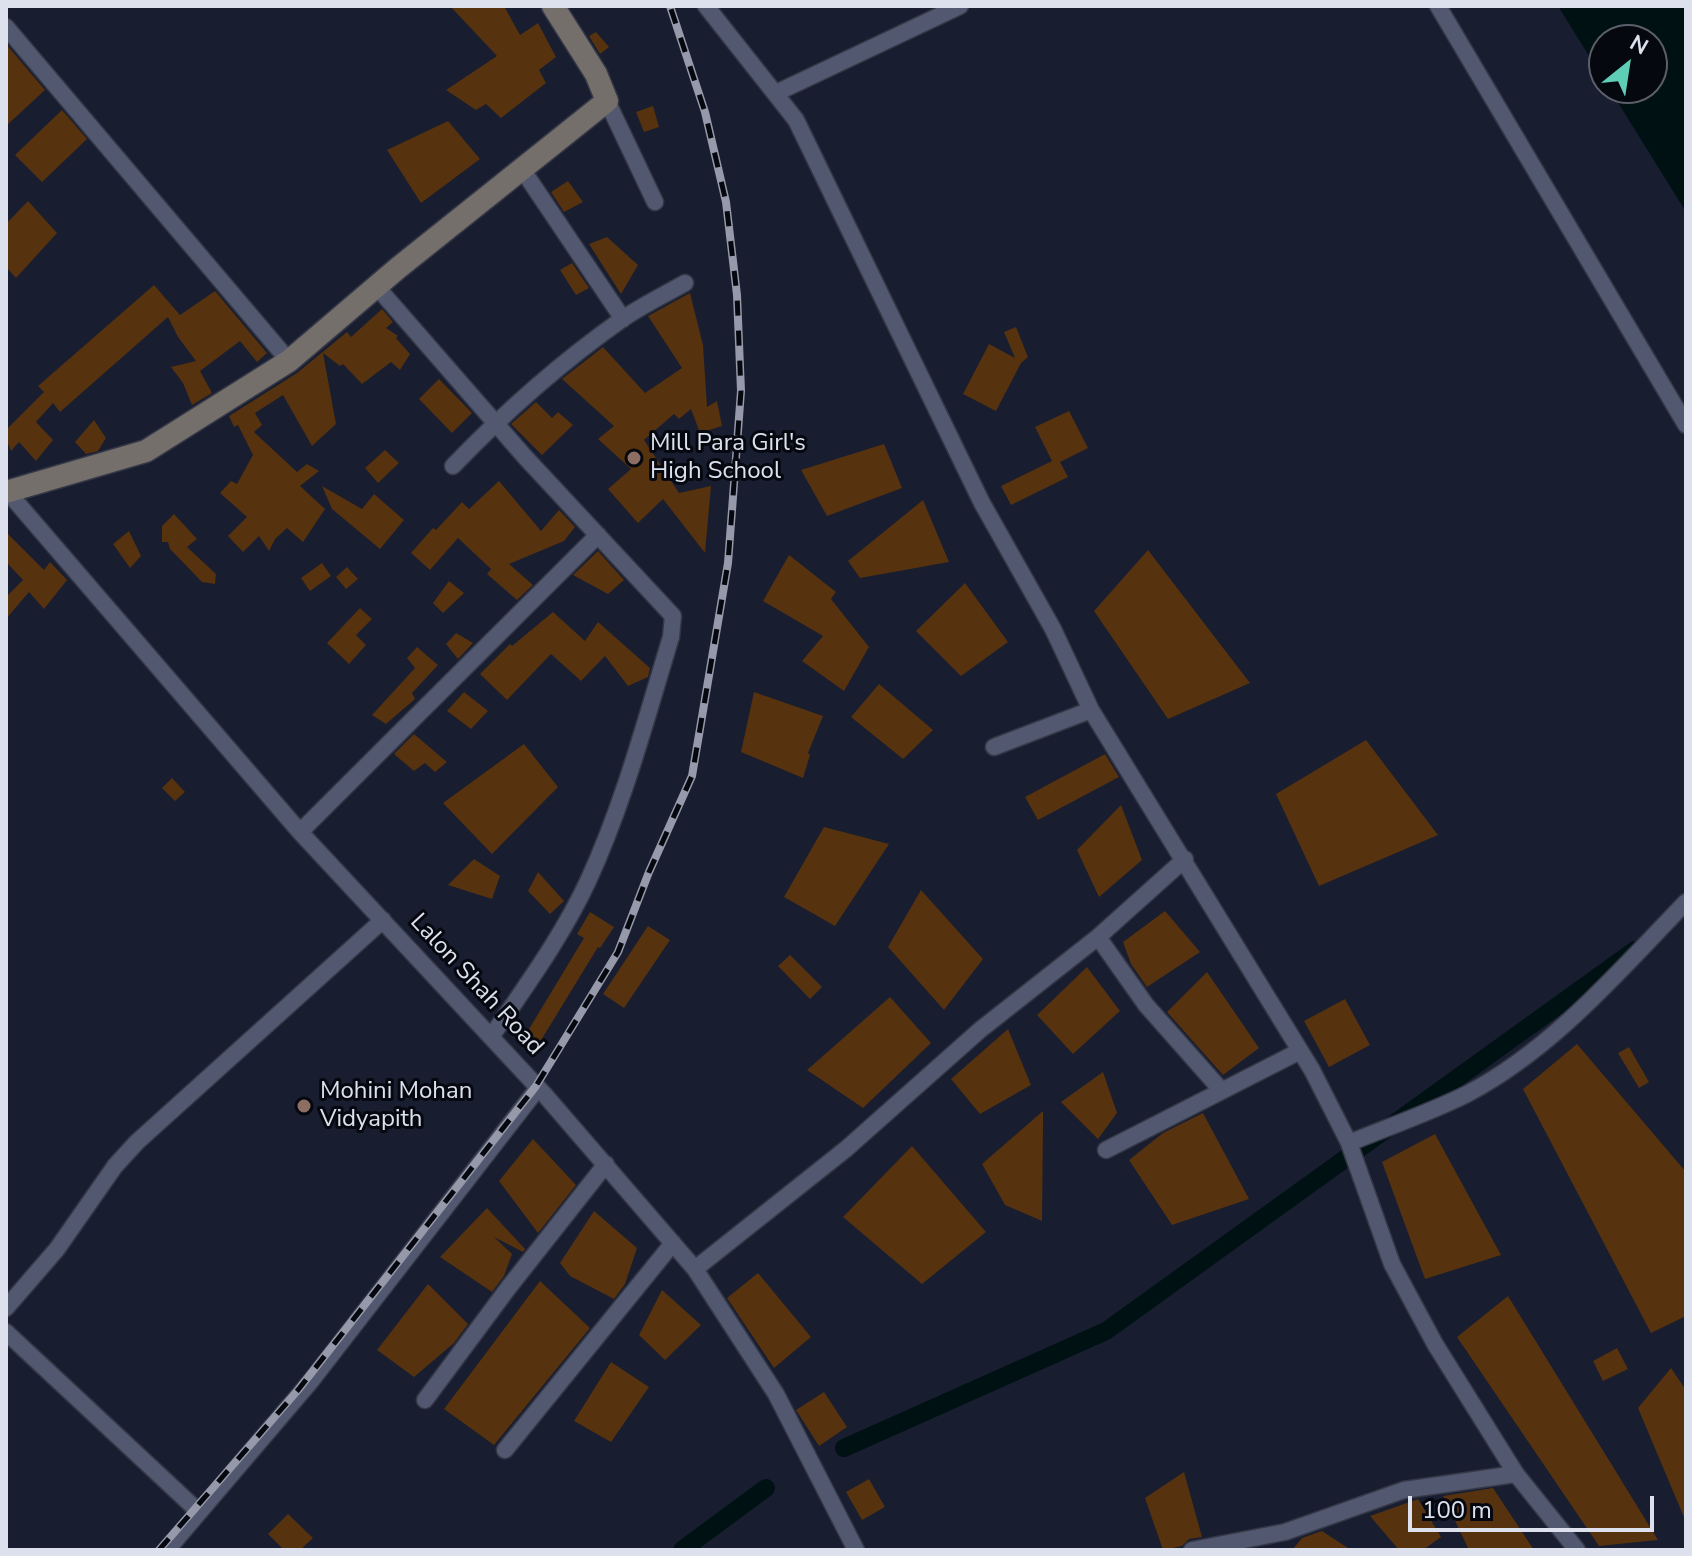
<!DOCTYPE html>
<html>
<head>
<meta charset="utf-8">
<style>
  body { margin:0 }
  #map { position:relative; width:1692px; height:1556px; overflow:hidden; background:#181d30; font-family:"Nunito Sans",sans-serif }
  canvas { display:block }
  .frame { position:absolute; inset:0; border:8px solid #dde1ee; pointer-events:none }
  .north { position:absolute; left:1588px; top:24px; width:80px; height:80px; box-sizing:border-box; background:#060810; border:2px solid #5c5f69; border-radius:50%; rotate:30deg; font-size:22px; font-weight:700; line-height:32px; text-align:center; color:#dde1ee }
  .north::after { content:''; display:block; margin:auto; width:28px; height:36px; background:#5eceb7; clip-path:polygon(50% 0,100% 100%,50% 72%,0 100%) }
  .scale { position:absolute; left:1408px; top:1496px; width:246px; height:36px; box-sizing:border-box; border:4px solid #dde1ee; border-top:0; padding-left:10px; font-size:24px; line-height:28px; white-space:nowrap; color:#dde1ee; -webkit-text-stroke:6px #060810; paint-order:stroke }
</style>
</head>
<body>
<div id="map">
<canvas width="1692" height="1556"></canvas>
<div class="frame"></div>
<div class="north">N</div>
<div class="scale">100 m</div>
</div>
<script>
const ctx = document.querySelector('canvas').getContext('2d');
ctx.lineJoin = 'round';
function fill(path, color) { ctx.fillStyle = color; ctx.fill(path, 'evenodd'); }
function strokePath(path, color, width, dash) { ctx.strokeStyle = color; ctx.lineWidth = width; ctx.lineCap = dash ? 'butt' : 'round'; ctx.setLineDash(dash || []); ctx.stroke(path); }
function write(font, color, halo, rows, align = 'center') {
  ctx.font = font + ' "Nunito Sans",sans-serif'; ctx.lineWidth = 6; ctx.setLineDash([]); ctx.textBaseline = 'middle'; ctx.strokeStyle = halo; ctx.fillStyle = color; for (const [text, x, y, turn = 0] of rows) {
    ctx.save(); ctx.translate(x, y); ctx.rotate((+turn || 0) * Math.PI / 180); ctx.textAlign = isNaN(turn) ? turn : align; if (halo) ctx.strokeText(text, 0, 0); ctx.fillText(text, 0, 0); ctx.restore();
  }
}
fill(new Path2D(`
  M1558,6H1686V212L1609,88H1652V40H1604V80Z`), '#001113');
strokePath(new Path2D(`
  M844,1448L1106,1331L1635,950
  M682,1550L766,1488`), '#001113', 18);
fill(new Path2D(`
  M450,6H504L520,35L538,23L556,57L539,70L546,83L501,118L486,104L476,110L446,90L497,56Z
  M596,32L609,47L600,54L589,36Z
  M6,44L45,90L6,126Z
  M653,106L659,127L644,132L636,112Z
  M62,110L87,139L42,182L15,155Z
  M448,121L480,159L421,203L387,150Z
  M568,181L583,202L564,212L551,192Z
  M28,201L57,233L16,278L6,267V224Z
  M607,237L638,265L621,294L589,244Z
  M572,263L589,288L576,295L560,270Z
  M154,285L180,315L215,291L267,353L257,362L240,341L200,371L212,393L192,405L183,383L171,367L196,361L178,337L168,317L60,412L53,403L36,422L53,440L36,461L19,442L11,451L6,439V430L44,392L38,386Z
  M690,293L703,345L707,407L717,401L722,426L700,433L691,409L679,419L674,414L644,440L679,493L711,486L705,553L663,499L638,523L608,489L631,469L598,439L614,426L562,379L603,347L645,393L682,368L648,316Z
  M382,309L393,322L386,328L398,336L396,338L410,354L400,370L391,362L362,384L343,364L340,366L323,353L336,424L312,446L283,395L255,413L262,425L254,432L297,472L307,464L319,471L300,486L325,509L303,542L287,528L275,539L269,551L259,536L243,552L228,536L247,517L220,493L231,481L237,484L253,455L238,425L234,427L229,416L297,373L347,332L351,337Z
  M1016,327L1028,357L1021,363L996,411L963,394L989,344L1015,358L1004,332Z
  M439,379L472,413L452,433L419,399Z
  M536,402L552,418L558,412L573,425L542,455L511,424Z
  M1069,411L1088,448L1060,462L1068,477L1011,505L1001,486L1052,461L1035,427Z
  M94,420L106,438L98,451L86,454L75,442Z
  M884,444L902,488L827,516L801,470Z
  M385,450L399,463L378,483L365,468Z
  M499,481L541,531L559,510L575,527L564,541L509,564L533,585L517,600L487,574L491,569L458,538L430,570L411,553L433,528L436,530L462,502L469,509Z
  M322,486L362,509L374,494L404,520L380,549L332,509Z
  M923,500L949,562L860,578L848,561Z
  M174,514L197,539L187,547L216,574L215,584L202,582L170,549L168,542H162V526Z
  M129,531L141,556L130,568L113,544Z
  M6,532L44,570L50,562L67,580L44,609L29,592L6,619V597L23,580L6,562Z
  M1148,550L1250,683L1168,719L1094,611Z
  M598,551L624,580L608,594L573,575Z
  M789,555L836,592L831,599L869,647L844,691L802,661L823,636L763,601Z
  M322,563L331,576L310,591L301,578Z
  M347,567L358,579L346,589L336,577Z
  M449,581L464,593L443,613L433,603Z
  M965,583L1008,642L961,676L916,631Z
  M360,608L372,619L356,635L366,645L349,664L327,643Z
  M553,612L585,641L598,622L650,668L648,677L628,686L605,656L581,681L551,654L507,700L480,674L510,644L512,646Z
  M456,633L473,643L458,659L446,644Z
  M417,647L438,665L412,693L415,699L386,724L372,715L415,668L407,658Z
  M879,684L933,730L903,759L851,717Z
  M464,692L488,711L471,729L447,711Z
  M754,692L823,716L808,753L810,755L803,778L741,752Z
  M414,734L447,762L435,772L425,763L414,771L394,754Z
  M1366,740L1438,835L1319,886L1276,794Z
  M524,744L558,787L492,854L443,803Z
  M1105,754L1119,777L1038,820L1025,797Z
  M172,778L185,792L175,801L162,788Z
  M1121,805L1142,860L1099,897L1077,850Z
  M824,827L889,844L835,926L784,897Z
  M474,859L500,876L492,899L448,885Z
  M538,872L564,901L550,914L528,891Z
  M921,890L983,959L944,1010L888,947Z
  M1165,911L1200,952L1147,987L1131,964L1123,942Z
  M590,912L614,927L600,948L598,947L540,1042L526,1034L584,938L577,934Z
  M648,926L670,940L624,1008L603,994Z
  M790,955L822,987L810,999L778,966Z
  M1087,967L1120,1011L1073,1054L1037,1015Z
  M1207,972L1259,1048L1223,1075L1167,1012Z
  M890,997L931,1043L863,1108L807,1070Z
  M1345,999L1370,1045L1329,1067L1304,1021Z
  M1008,1029L1031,1085L980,1114L951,1079Z
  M1577,1044L1686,1172V1316L1651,1333L1523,1089Z
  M1629,1047L1649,1082L1639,1088L1618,1053Z
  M1103,1072L1117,1113L1098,1139L1061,1102Z
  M1043,1111V1127L1042,1221L1005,1205L982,1164Z
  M1203,1113L1249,1199L1172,1225L1129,1160L1163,1133Z
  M1435,1134L1501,1255L1425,1279L1382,1162Z
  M533,1139L576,1185L538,1233L499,1181Z
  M912,1146L986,1232L922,1284L843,1217Z
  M487,1208L525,1249L523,1252L494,1237L512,1254L504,1276L492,1292L440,1257Z
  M594,1211L637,1248L625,1284L614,1299L570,1276L560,1263Z
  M758,1273L811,1337L774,1368L727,1298Z
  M540,1281L590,1328L494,1445L444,1409Z
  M428,1284L468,1324L454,1343L414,1377L377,1350Z
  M662,1290L701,1325L665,1360L639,1335Z
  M1508,1296L1658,1540L1599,1546L1457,1337Z
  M1617,1348L1628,1369L1603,1381L1593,1361Z
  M611,1362L649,1387L611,1442L574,1421Z
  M1671,1368L1686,1390V1522L1638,1408Z
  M824,1392L847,1427L819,1446L796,1410Z
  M1184,1472L1202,1537L1189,1539L1182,1546L1163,1550L1145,1498Z
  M869,1479L885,1507L862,1520L846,1492Z
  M1493,1488L1534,1550H1469L1443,1496Z
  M1418,1499L1441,1537L1423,1550H1399L1370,1516Z
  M288,1514L313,1538L300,1550H284L268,1534Z
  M1322,1531L1351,1550H1292L1302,1538Z`), '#56320e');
const street = new Path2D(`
  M706,6L796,120L982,503L1053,629L1091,710L1312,1070L1349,1143L1392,1264L1435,1344L1516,1474L1577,1550
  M1438,6L1686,425
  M6,27L289,361
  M776,93L960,6
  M607,101L655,202
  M522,169L623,319
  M377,287L525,457L673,616L671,637C646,719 624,803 588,881C562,937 525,987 491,1037
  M453,466C505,412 560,363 621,320C641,306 664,295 685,283
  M6,490L300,832L544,1094L695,1269L776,1394L856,1550
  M994,747L1091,710
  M300,832L598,535
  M1098,937L1146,1005L1222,1091
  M1349,1143C1388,1127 1429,1113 1467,1094C1553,1049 1619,971 1686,902
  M1106,1150L1300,1051
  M695,1269L846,1149L980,1030L1098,937L1185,859
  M6,1308L57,1249L115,1166L137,1142L383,920
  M6,1332L199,1512
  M425,1400L509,1287L606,1164
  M505,1450L673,1243
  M167,1550L311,1381L538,1088
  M1192,1550L1285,1532L1404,1490L1516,1474`);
const secondary = new Path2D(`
  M6,492L146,451L289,361L398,268L607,101L596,74L553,6`);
strokePath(street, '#343746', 19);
strokePath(secondary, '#343746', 25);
strokePath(street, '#52586f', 16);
strokePath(secondary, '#746f6b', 22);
const rail = new Path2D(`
  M159,1550L298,1390L536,1086L618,952L649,872L692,776L728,563L741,391L737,295L726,202L705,112L670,6`);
strokePath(rail, '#9599a9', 8);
strokePath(rail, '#060810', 5, [15]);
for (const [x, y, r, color] of [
  [634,458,8,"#8d6e63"],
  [304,1106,8,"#8d6e63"]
]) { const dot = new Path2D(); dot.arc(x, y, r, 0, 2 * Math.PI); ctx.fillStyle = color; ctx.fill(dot); strokePath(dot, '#060810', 3); }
write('24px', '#dde1ee', '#060810', [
  ["Mill Para Girl's",650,444],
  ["High School",650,472],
  ["Mohini Mohan",320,1092],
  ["Vidyapith",320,1120]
], 'left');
write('24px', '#dde1ee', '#060810', [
  ["Lalon Shah Road",476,985,47]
]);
</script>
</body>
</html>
